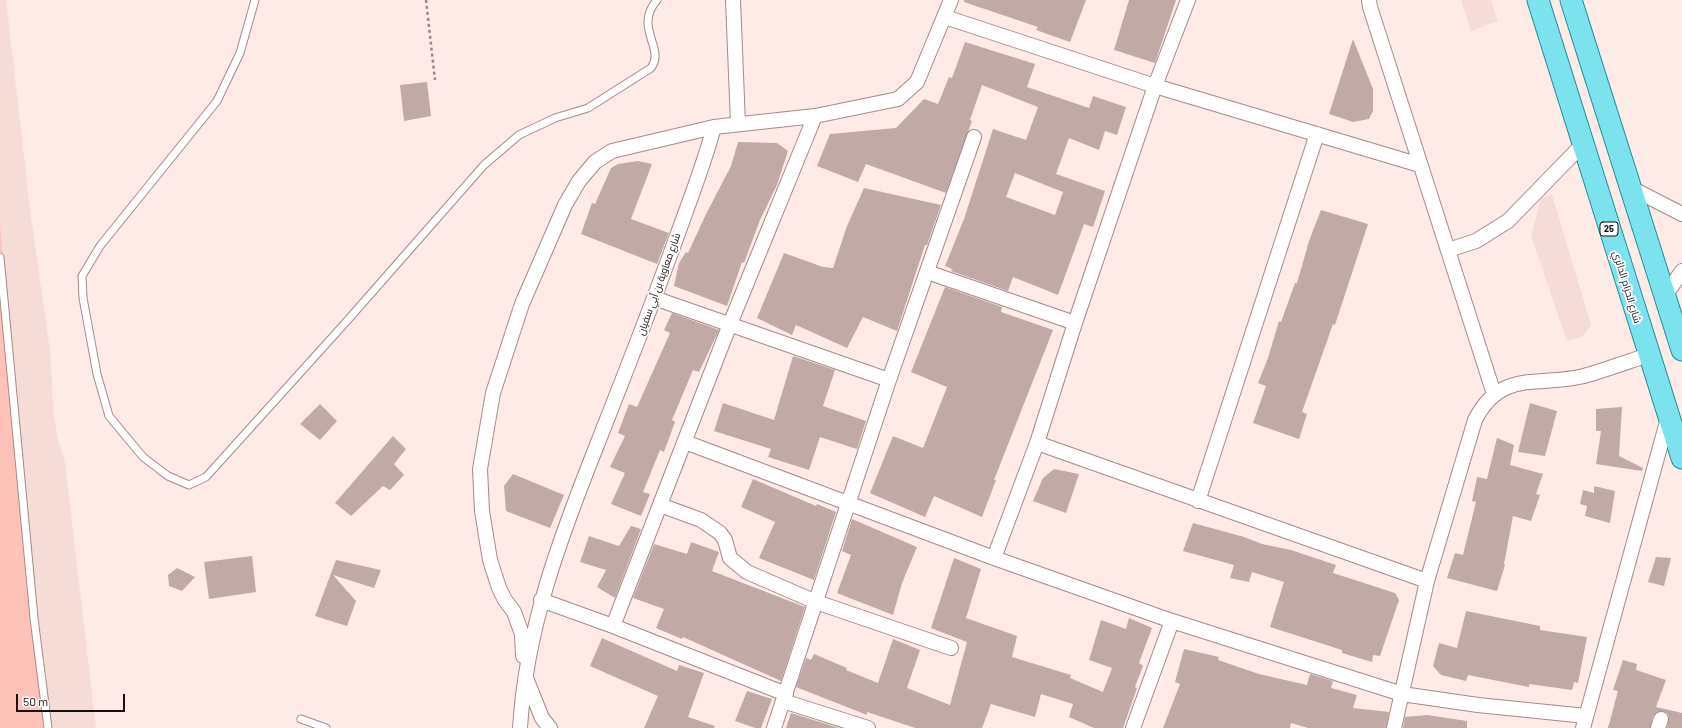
<!DOCTYPE html>
<html>
<head>
<meta charset="utf-8">
<style>
  body { margin:0 }
  #map { position:relative; width:1682px; height:728px; overflow:hidden; background:#feeae7; font-family:Barlow,sans-serif }
  canvas { display:block }
  .scale { position:absolute; left:16px; top:694px; width:109px; height:18px; box-sizing:border-box; border:2px solid #160f0d; border-top:0; padding-left:5px; font-size:12px; line-height:14px; white-space:nowrap; color:#160f0d; -webkit-text-stroke:3px #fff; paint-order:stroke }
</style>
</head>
<body>
<div id="map">
<canvas width="1682" height="728"></canvas>
<div class="scale">50 m</div>
</div>
<script>
const ctx = document.querySelector('canvas').getContext('2d');
ctx.lineJoin = 'round';
function fill(path, color) { ctx.fillStyle = color; ctx.fill(path, 'evenodd'); }
function strokePath(path, color, width, dash) { ctx.strokeStyle = color; ctx.lineWidth = width; ctx.lineCap = dash ? 'butt' : 'round'; ctx.setLineDash(dash || []); ctx.stroke(path); }
function write(font, color, halo, rows, align = 'center') {
  ctx.font = font + ' Barlow,Cairo,sans-serif'; ctx.lineWidth = 3.5; ctx.setLineDash([]); ctx.textBaseline = 'middle'; ctx.strokeStyle = halo; ctx.fillStyle = color; for (const [text, x, y, turn = 0] of rows) {
    ctx.save(); ctx.translate(x, y); ctx.rotate((+turn || 0) * Math.PI / 180); ctx.textAlign = isNaN(turn) ? turn : align; if (halo) ctx.strokeText(text, 0, 0); ctx.fillText(text, 0, 0); ctx.restore();
  }
}
fill(new Path2D(`
  M0,0H6L31,217L50,352L54,417L58,440L65,463L96,728H0Z
  M1461,0H1491L1498,21L1471,31Z
  M1552,195L1591,325L1583,336L1567,341L1531,236L1541,198Z`), '#f5dcd7');
fill(new Path2D(`
  M0,225L13,385L48,728H0Z`), '#fec2b9');
fill(new Path2D(`
  M964,0H1086L1070,42L1036,30L1038,27L964,2Z
  M1129,0H1176L1155,63L1114,50Z
  M1353,39L1373,89V111L1369,119L1353,122L1329,114Z
  M965,42L1035,64L1027,87L1089,108L1093,96L1126,107L1117,135L1105,131L1099,150L1069,138L1056,174L1105,191L1093,227L1084,224L1058,295L1013,277L1008,291L951,271L952,269L945,266L964,219L993,129L1026,140L1038,107L982,85L970,120L972,121L946,193L866,164L858,182L817,166L830,134L896,128L924,99L938,104L949,77L952,78ZM1015,173L1063,192L1055,215L1006,197Z
  M427,82L431,116L404,121L400,85Z
  M738,142L777,143L788,151L777,185L760,220L744,263L742,262L727,306L674,286L679,263L686,252L688,253L706,214L731,166Z
  M638,161L652,164L631,219L669,233L657,264L581,234L592,203L595,204L611,168L618,164Z
  M864,188L941,205L927,245H925L897,331L863,317L847,348L796,325L792,335L757,318L784,253L823,267L833,268L847,226Z
  M1321,210L1368,224L1335,325L1333,324L1302,412L1307,414L1299,439L1253,423L1266,386L1258,383L1268,358L1279,321L1281,322L1295,283H1297L1309,241Z
  M945,287L1002,307L1001,312L1053,330L994,480H996L982,517L934,496L925,517L870,493L893,436L923,448L947,387L911,372Z
  M672,313L719,330L699,372L693,370L672,420L675,422L664,452L660,450L643,492L650,494L641,516L611,504L625,473L610,467L625,436L618,433L629,404L637,407L670,333L664,330Z
  M793,356L835,370L823,406L866,421L857,449L820,437L809,470L768,457L771,449L714,431L723,403L774,420Z
  M1530,403L1557,411L1545,456L1518,452Z
  M320,404L337,421L320,440L300,424Z
  M1622,407L1619,456L1643,468L1642,471L1596,464L1601,431H1596V409Z
  M393,436L406,449L394,464L404,475L390,490L383,486L351,516L335,503Z
  M1497,438L1514,445L1510,465L1543,474L1536,494L1540,495L1531,521L1513,516L1504,564L1505,565L1497,591L1447,578L1455,553L1463,555L1476,502L1472,501L1477,477L1487,479Z
  M1054,469L1079,474L1066,513L1033,501L1043,478Z
  M513,474L564,495L550,528L506,511L504,486Z
  M753,479L816,506L817,504L836,512L814,580L759,558L775,522L741,507Z
  M1594,486L1615,491L1610,523L1585,516L1587,506L1580,504L1583,490L1594,493Z
  M852,519L917,547L902,583L893,615L837,593L851,555L842,551Z
  M1193,523L1244,537L1262,544L1291,550L1336,565L1333,573L1395,593L1399,600L1380,656L1373,655L1372,662L1342,653V650L1270,627L1284,582L1252,572L1249,582L1230,578L1234,565L1183,551Z
  M631,526L641,529L615,598L597,587L606,570L580,562L589,536L619,546Z
  M691,542L719,552L712,571L805,607L781,681L683,637L682,639L656,628L664,609L633,598L654,544L687,554Z
  M252,556L256,592L209,599L204,562Z
  M1656,557L1671,558L1664,586L1648,582Z
  M954,558L981,569L966,618L1017,636L1012,657L1071,675L1070,678L1103,692L1112,668L1089,660L1101,620L1126,629L1129,618L1152,628L1139,663L1143,666L1135,687L1137,688L1123,728H1094L1069,717L1073,704L1041,694L1035,717L991,704L982,728H915L867,712V715L796,687L806,658L811,660L814,654L847,668L846,670L878,683L893,639L920,650L907,688L950,705L967,642L931,628Z
  M336,560L381,570L374,588L333,575L356,601L347,626L315,616Z
  M177,568L195,577L182,591L169,586L168,575Z
  M1466,611L1540,626V630L1587,637L1578,683L1574,682L1572,690L1529,684V687L1468,675L1466,681L1441,675L1433,666L1439,643L1457,648Z
  M602,638L677,671L679,665L704,673L688,717L715,726L714,728H644L658,696L590,666Z
  M1184,649L1219,657L1218,660L1259,674L1307,685L1310,674L1333,681L1331,688L1357,695L1353,708L1389,712L1386,728H1308L1291,723L1290,728H1163L1180,684L1175,682Z
  M1623,660L1637,664L1636,670L1666,680L1656,707L1682,713V728H1667L1669,717L1667,713L1660,711L1653,716L1650,728H1608L1618,691L1613,690Z
  M747,691L772,699L761,728H755L735,721Z
  M791,713L839,728H786Z
  M1427,715L1467,721V728H1403L1405,717Z`), '#c1a9a6');
const lane = new Path2D(`
  M255,0L240,53L217,101L100,246L82,276L83,298L97,374L109,416L143,457L168,476L189,485L206,477L346,322L484,165L519,135L555,118L588,108L651,68C666,48 633,28 657,0
  M0,257L34,618L48,728
  M301,719L326,728`);
const street = new Path2D(`
  M733,0L738,124
  M1369,0L1370,7L1494,394
  M945,17L1155,86L1420,165
  M1631,188L1682,214
  M1448,250L1476,241L1508,221L1583,144
  M927,272L1075,323
  M1665,296L1682,271
  M654,298L889,380
  M685,442L994,558L1172,621L1402,694L1478,705L1586,716
  M1037,443L1427,581
  M1198,501L1317,134
  M660,505L701,520L720,533L725,540L730,558L747,572L816,602L951,648
  M994,558L1037,443L1075,323L1155,86L1188,0
  M541,600L613,626L786,694
  M613,626L730,324L815,116
  M523,656L522,634L514,612L505,600L499,588L490,560L482,511L480,469L493,393L522,304L565,205L579,181L595,162L612,151L714,127
  M526,678L542,718L550,728
  M783,701L868,728
  M520,728C526,629 559,541 595,450C623,379 651,308 677,236C690,200 704,164 714,127L815,116L898,99L917,82L951,0
  M774,728L889,380L974,137
  M1133,728L1172,621
  M1394,728L1427,581L1475,420C1501,369 1539,387 1584,376C1605,370 1627,362 1648,355
  M1583,728L1668,418
  M1658,728L1661,719`);
const primary = new Path2D(`
  M1538,0L1682,458
  M1571,0L1682,350`);
strokePath(lane, '#a28c88', 9);
strokePath(street, '#a28c88', 16);
strokePath(primary, '#1f8d98', 23);
strokePath(new Path2D(`
  M426,0L435,80`), '#978986', 2.5, [3, 3]);
strokePath(lane, '#fff', 7);
strokePath(street, '#fff', 14);
strokePath(primary, '#7ce3ee', 21);
for (const [x, y, w] of [
  [1609,229,18]
]) { const box = new Path2D(); box.roundRect(x - w / 2, y - 7, w, 14, 3); ctx.fillStyle = '#fff'; ctx.fill(box); strokePath(box, '#160f0d', 1); }
write('bold 9px', '#160f0d', null, [
  ["25",1609,229]
]);
write('10px', '#160f0d', '#fff', [
  ["شارع معاوية بن أبي سفيان",659,284,-70],
  ["شارع الحزام الدائري",1627,287,73]
]);
</script>
</body>
</html>
